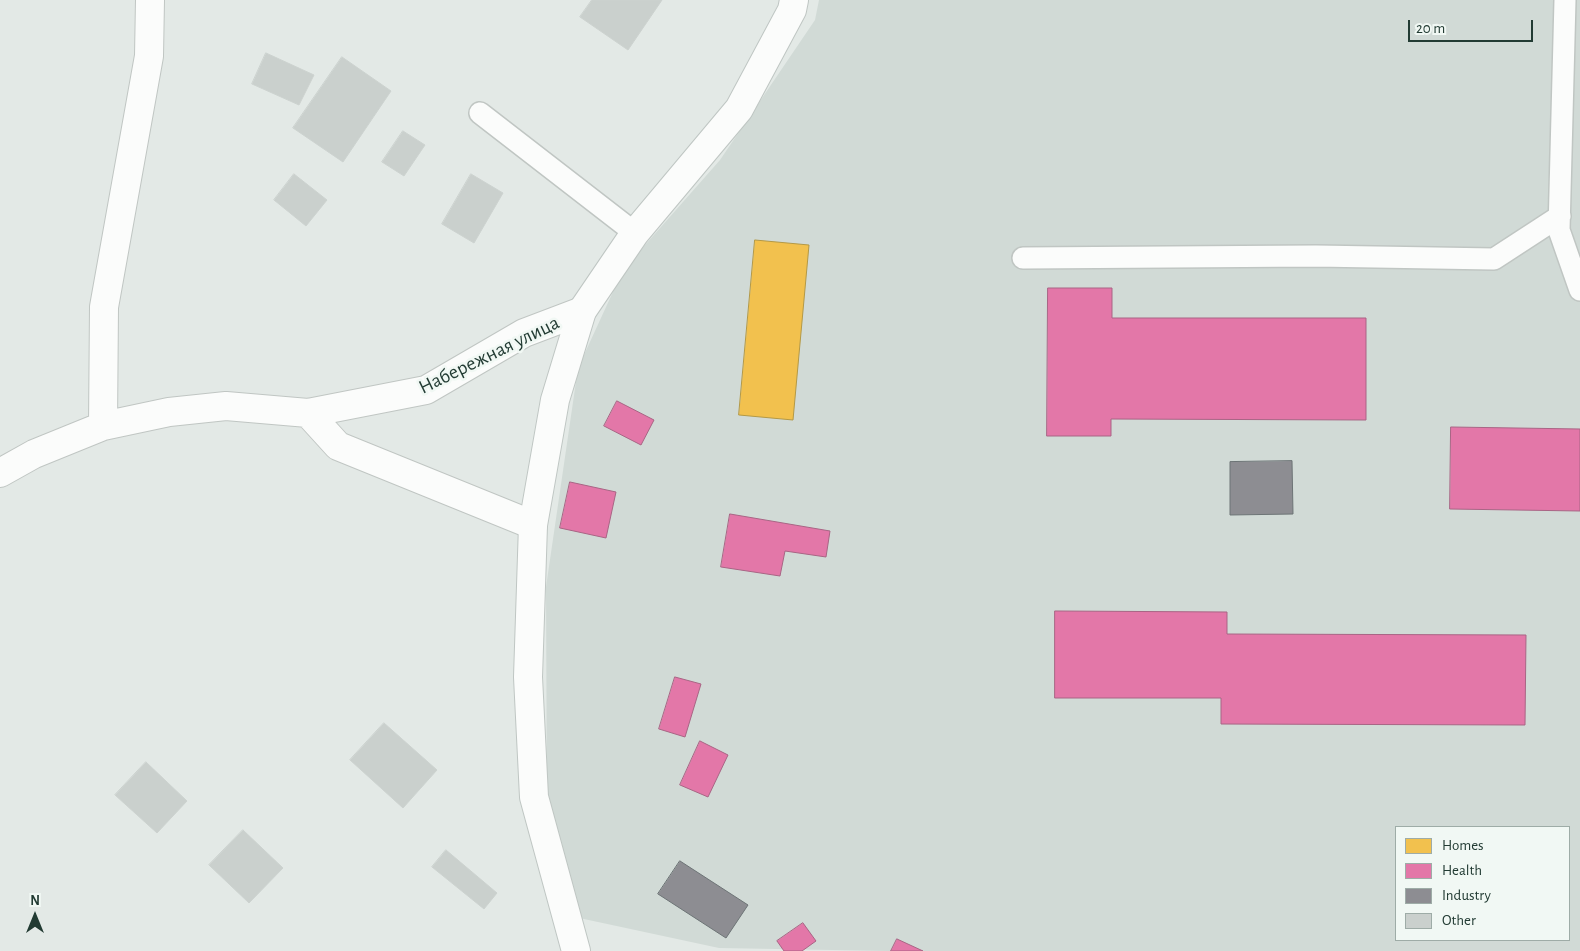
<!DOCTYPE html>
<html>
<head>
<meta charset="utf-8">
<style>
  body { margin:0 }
  #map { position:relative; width:1580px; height:951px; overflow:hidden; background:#e3e9e6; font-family:"Alegreya Sans",sans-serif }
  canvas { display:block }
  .legend { position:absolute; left:1395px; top:826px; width:175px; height:115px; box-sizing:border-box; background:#f1f8f4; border:1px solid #9eaca7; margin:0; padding:6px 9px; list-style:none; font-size:15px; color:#223b33 }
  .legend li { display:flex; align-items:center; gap:10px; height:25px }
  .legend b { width:25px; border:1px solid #9eaca7 }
  .north { position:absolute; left:10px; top:891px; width:50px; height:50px; -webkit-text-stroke:4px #f1f8f4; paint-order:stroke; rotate:0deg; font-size:14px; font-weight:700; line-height:20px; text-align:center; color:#223b33 }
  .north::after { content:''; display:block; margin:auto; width:18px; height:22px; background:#223b33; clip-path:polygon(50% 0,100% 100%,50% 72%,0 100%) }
  .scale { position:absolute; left:1408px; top:20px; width:125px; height:22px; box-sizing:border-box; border:2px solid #223b33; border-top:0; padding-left:6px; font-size:15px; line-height:18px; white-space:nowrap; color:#223b33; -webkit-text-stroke:4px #f1f8f4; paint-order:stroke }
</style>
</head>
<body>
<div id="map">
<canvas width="1580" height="951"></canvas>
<ul class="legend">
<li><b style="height:14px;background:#f2c14e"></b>Homes</li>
<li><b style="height:14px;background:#e377a8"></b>Health</li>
<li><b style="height:14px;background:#8d8d92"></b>Industry</li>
<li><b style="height:14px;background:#cad0cd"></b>Other</li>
</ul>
<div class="north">N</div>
<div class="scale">20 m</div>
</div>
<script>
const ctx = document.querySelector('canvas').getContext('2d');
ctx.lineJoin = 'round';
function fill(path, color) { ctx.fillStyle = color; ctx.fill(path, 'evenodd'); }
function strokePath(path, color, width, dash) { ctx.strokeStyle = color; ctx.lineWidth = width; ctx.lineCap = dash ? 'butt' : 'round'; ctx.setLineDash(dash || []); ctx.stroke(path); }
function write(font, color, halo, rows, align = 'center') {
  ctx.font = font + ' "Alegreya Sans",sans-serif'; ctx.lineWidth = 5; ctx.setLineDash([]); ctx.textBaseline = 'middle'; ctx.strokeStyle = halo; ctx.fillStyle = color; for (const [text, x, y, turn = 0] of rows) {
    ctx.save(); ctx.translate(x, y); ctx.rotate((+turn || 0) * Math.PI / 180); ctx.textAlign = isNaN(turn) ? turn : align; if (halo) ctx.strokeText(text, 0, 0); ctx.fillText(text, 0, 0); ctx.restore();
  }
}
fill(new Path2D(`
  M819,0H1580V951H889L719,948L570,916L547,821L546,587L578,368L623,270L720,160L815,20ZM1396,827H1569V940H1396Z`), '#d1dad6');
const homes = new Path2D(`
  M755,240L809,245L793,420L739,415Z`);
fill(homes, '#f2c14e');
strokePath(homes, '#b49946', 1);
const health = new Path2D(`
  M1048,288H1112V318H1366V420L1111,419V436H1047Z
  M617,401L654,420L641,445L604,426Z
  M1451,427L1580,429V511L1450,509Z
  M570,482L616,492L606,538L560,528Z
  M730,514L830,531L826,557L785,551L780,576L721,567Z
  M1055,611L1227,612V634L1526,635L1525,725L1221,724V698H1055Z
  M675,677L701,684L685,737L659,729Z
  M700,741L728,755L708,797L680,785Z
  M803,923L816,941L802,951H784L777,941Z
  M897,939L923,951H891Z`);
fill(health, '#e377a8');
strokePath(health, '#a96585', 1);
const industry = new Path2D(`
  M1292,461L1293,514L1230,515V462Z
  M680,861L748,905L726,938L658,894Z`);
fill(industry, '#8d8d92');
strokePath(industry, '#6d7476', 1);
const building = new Path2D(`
  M592,0H662L628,50L580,17Z
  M266,53L314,75L299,105L252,84Z
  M342,57L391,91L343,162L293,128Z
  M403,131L425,145L404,176L382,162Z
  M294,174L327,200L306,226L274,200Z
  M471,174L503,193L474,243L442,224Z
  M384,723L437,770L403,808L350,760Z
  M146,762L187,801L157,833L115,795Z
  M243,830L283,868L249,903L209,865Z
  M446,850L497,893L484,909L432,867Z`);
fill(building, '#cad0cd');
strokePath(building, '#ccd2cf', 1);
const service = new Path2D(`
  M1565,0L1559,230L1580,290
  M480,113L635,233
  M1023,258L1316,256L1494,259L1560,216`);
const minor = new Path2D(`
  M308,413L338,446L533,525
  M103,426L104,307L149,56L150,0
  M0,473L34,454L103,426L169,412L226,406L308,413L426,390L524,333L582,311`);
const secondary = new Path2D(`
  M576,951L534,797L528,677L533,525L555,400L582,311L635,233L739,109L792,10L794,0`);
strokePath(service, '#c0c6c3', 24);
strokePath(minor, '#c0c6c3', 30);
strokePath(secondary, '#bfc6c3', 30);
strokePath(service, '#fbfcfb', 21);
strokePath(minor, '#fbfcfb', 28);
strokePath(secondary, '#fbfcfb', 28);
write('20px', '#223b33', '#f1f8f4', [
  ["Набережная улица",489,355,-26]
]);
</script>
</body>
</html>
